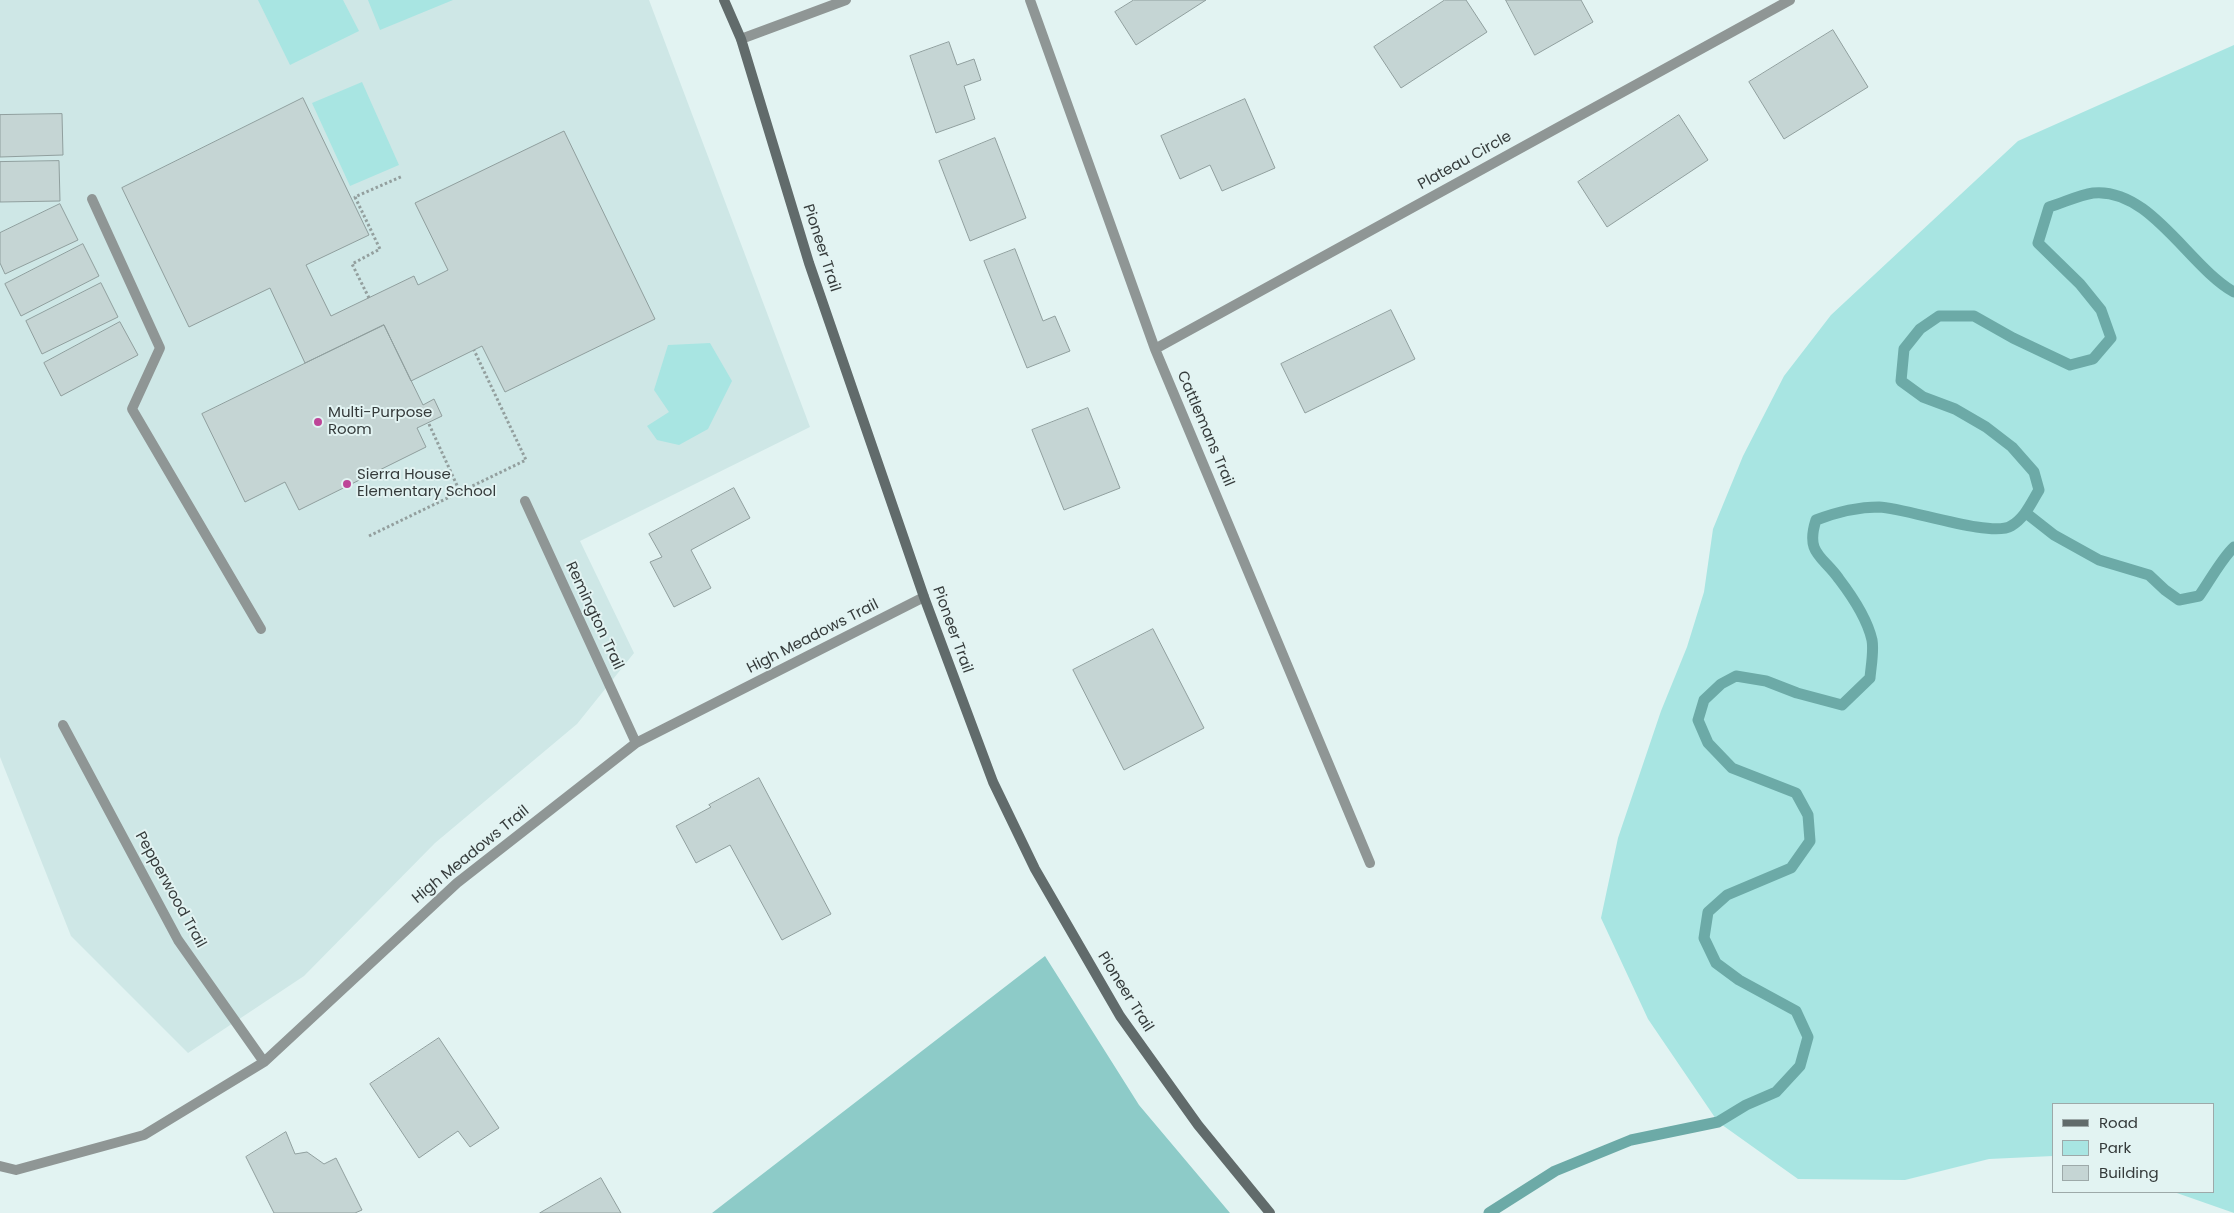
<!DOCTYPE html>
<html>
<head>
<meta charset="utf-8">
<style>
  body { margin:0 }
  #map { position:relative; width:2234px; height:1213px; overflow:hidden; background:#e2f3f2; font-family:Poppins,sans-serif }
  canvas { display:block }
  .legend { position:absolute; left:2052px; top:1103px; width:162px; height:90px; box-sizing:border-box; background:#e2f3f2; border:1px solid #9da9a9; margin:0; padding:6px 9px; list-style:none; font-size:15px; color:#353b3b }
  .legend li { display:flex; align-items:center; gap:10px; height:25px }
  .legend b { width:25px; border:1px solid #9da9a9 }
</style>
</head>
<body>
<div id="map">
<canvas width="2234" height="1213"></canvas>
<ul class="legend">
<li><b style="height:6px;background:#616b6b"></b>Road</li>
<li><b style="height:14px;background:#a8e5e2"></b>Park</li>
<li><b style="height:14px;background:#c5d5d4"></b>Building</li>
</ul>
</div>
<script>
const ctx = document.querySelector('canvas').getContext('2d');
ctx.lineJoin = 'round';
function fill(path, color) { ctx.fillStyle = color; ctx.fill(path, 'evenodd'); }
function strokePath(path, color, width, dash) { ctx.strokeStyle = color; ctx.lineWidth = width; ctx.lineCap = dash ? 'butt' : 'round'; ctx.setLineDash(dash || []); ctx.stroke(path); }
function write(font, color, halo, rows, align = 'center') {
  ctx.font = font + ' Poppins,sans-serif'; ctx.lineWidth = 4; ctx.setLineDash([]); ctx.textBaseline = 'middle'; ctx.strokeStyle = halo; ctx.fillStyle = color; for (const [text, x, y, turn = 0] of rows) {
    ctx.save(); ctx.translate(x, y); ctx.rotate((+turn || 0) * Math.PI / 180); ctx.textAlign = isNaN(turn) ? turn : align; if (halo) ctx.strokeText(text, 0, 0); ctx.fillText(text, 0, 0); ctx.restore();
  }
}
fill(new Path2D(`
  M0,0H649L810,427L580,541L634,653L577,724L435,843L304,976L188,1053L71,936L0,757Z`), '#cee7e6');
fill(new Path2D(`
  M258,0H343L359,31L290,65Z
  M368,0H453L380,30Z
  M2234,45V1213L2174,1192H2213V1104H2053V1156L1989,1159L1905,1180L1798,1179L1718,1122L1648,1019L1601,918L1618,838L1661,711L1687,647L1704,592L1713,529L1743,456L1784,376L1831,315L2018,141Z
  M362,82L399,165L350,186L312,103Z
  M710,343L732,381L708,429L679,445L657,440L647,426L669,412L654,390L668,345Z`), '#a8e5e2');
fill(new Path2D(`
  M1045,956L1139,1105L1230,1213H712Z`), '#8dcbc8');
strokePath(new Path2D(`
  M2026,513L2054,535L2099,560L2149,575L2165,590L2179,600L2199,596C2209,582 2222,558 2234,547
  M1489,1213L1555,1171L1631,1140L1718,1122L1746,1105L1776,1092L1800,1066L1808,1037L1796,1011L1739,980L1716,963L1704,938L1708,912L1727,895L1791,868L1810,841L1808,815L1796,793L1732,768L1708,743L1698,720L1704,700L1721,684L1736,676L1766,681L1797,693L1842,705L1870,678C1871,666 1874,651 1872,640C1867,618 1852,596 1839,579C1823,556 1805,554 1816,520C1837,512 1857,507 1879,507C1907,508 1991,538 2011,526C2025,518 2031,503 2039,490L2034,472L2012,447L1986,427L1955,409L1923,397L1901,381L1904,349L1920,329L1939,316H1974L2013,338L2070,365L2093,359L2111,338L2101,310L2080,284L2038,243L2049,207C2063,203 2079,195 2093,193C2150,187 2189,267 2234,292`), '#6caaa7', 11);
const building = new Path2D(`
  M1134,0H1206L1136,45L1115,12Z
  M1445,0H1466L1487,32L1401,88L1374,47Z
  M1506,0H1581L1593,22L1535,55Z
  M1833,30L1868,87L1784,139L1749,82Z
  M949,42L957,65L974,59L981,80L964,86L975,119L936,133L910,56Z
  M303,98L369,235L306,265L331,316L414,276L418,285L448,270L415,203L564,131L655,319L505,392L482,346L411,381L384,325L305,363L270,288L189,327L122,188Z
  M1245,99L1275,168L1222,191L1210,165L1180,179L1161,136Z
  M62,114L63,155L0,157V115Z
  M1679,115L1708,160L1607,227L1578,182Z
  M995,138L1026,218L970,241L939,161Z
  M59,161L60,201L0,202V162Z
  M60,204L78,240L5,274L0,263V233Z
  M83,244L99,276L21,316L5,284Z
  M1015,249L1043,321L1055,316L1070,351L1027,368L984,261Z
  M101,283L118,317L42,354L26,321Z
  M1391,310L1415,359L1305,413L1281,364Z
  M120,322L138,355L61,396L44,363Z
  M384,325L423,405L434,399L442,416L417,428L426,447L299,510L285,482L245,502L202,414Z
  M1088,408L1120,488L1064,510L1032,430Z
  M734,488L750,518L691,550L711,588L674,607L650,562L662,557L649,534Z
  M1153,629L1204,728L1124,770L1073,670Z
  M759,778L831,914L782,940L730,845L696,863L676,826L711,807L709,805Z
  M439,1038L499,1128L470,1147L458,1131L419,1158L370,1084Z
  M286,1132L295,1154L307,1152L324,1164L336,1158L362,1210L355,1213H274L246,1157Z
  M601,1178L621,1213H540Z`);
fill(building, '#c5d5d4');
strokePath(building, '#909f9e', 1);
strokePath(new Path2D(`
  M369,298L352,264L380,249L355,197L403,176
  M429,424L460,492
  M369,536L526,460L474,350`), '#939f9e', 3, [2.5, 2.5]);
strokePath(new Path2D(`
  M92,199L160,348L132,409L261,629`), '#8f9695', 10);
strokePath(new Path2D(`
  M1030,0L1155,349L1370,863
  M741,39L846,0
  M1155,349L1790,0
  M525,501L636,743
  M63,725L178,940L264,1062
  M0,1166L16,1170L144,1135L264,1062L457,883L636,743L924,597`), '#8f9695', 10);
strokePath(new Path2D(`
  M724,0L741,39L809,263L924,597L993,782L1035,869L1120,1016L1198,1125L1270,1213`), '#616b6b', 10);
for (const [x, y, r, color] of [
  [318,422,5,"#be4598"],
  [347,484,5,"#be4598"]
]) { const dot = new Path2D(); dot.arc(x, y, r, 0, 2 * Math.PI); ctx.fillStyle = color; ctx.fill(dot); strokePath(dot, '#e2f3f2', 2); }
write('15px', '#353b3b', '#e2f3f2', [
  ["Plateau Circle",1465,161,-29],
  ["Pioneer Trail",821,248,72],
  ["Cattlemans Trail",1205,429,67],
  ["Remington Trail",594,616,65],
  ["Pioneer Trail",952,630,70],
  ["High Meadows Trail",813,637,-27],
  ["High Meadows Trail",471,855,-39],
  ["Pepperwood Trail",170,890,61],
  ["Pioneer Trail",1125,992,58]
]);
write('15px', '#353b3b', '#e2f3f2', [
  ["Multi-Purpose",328,413],
  ["Room",328,430],
  ["Sierra House",357,475],
  ["Elementary School",357,492]
], 'left');
</script>
</body>
</html>
